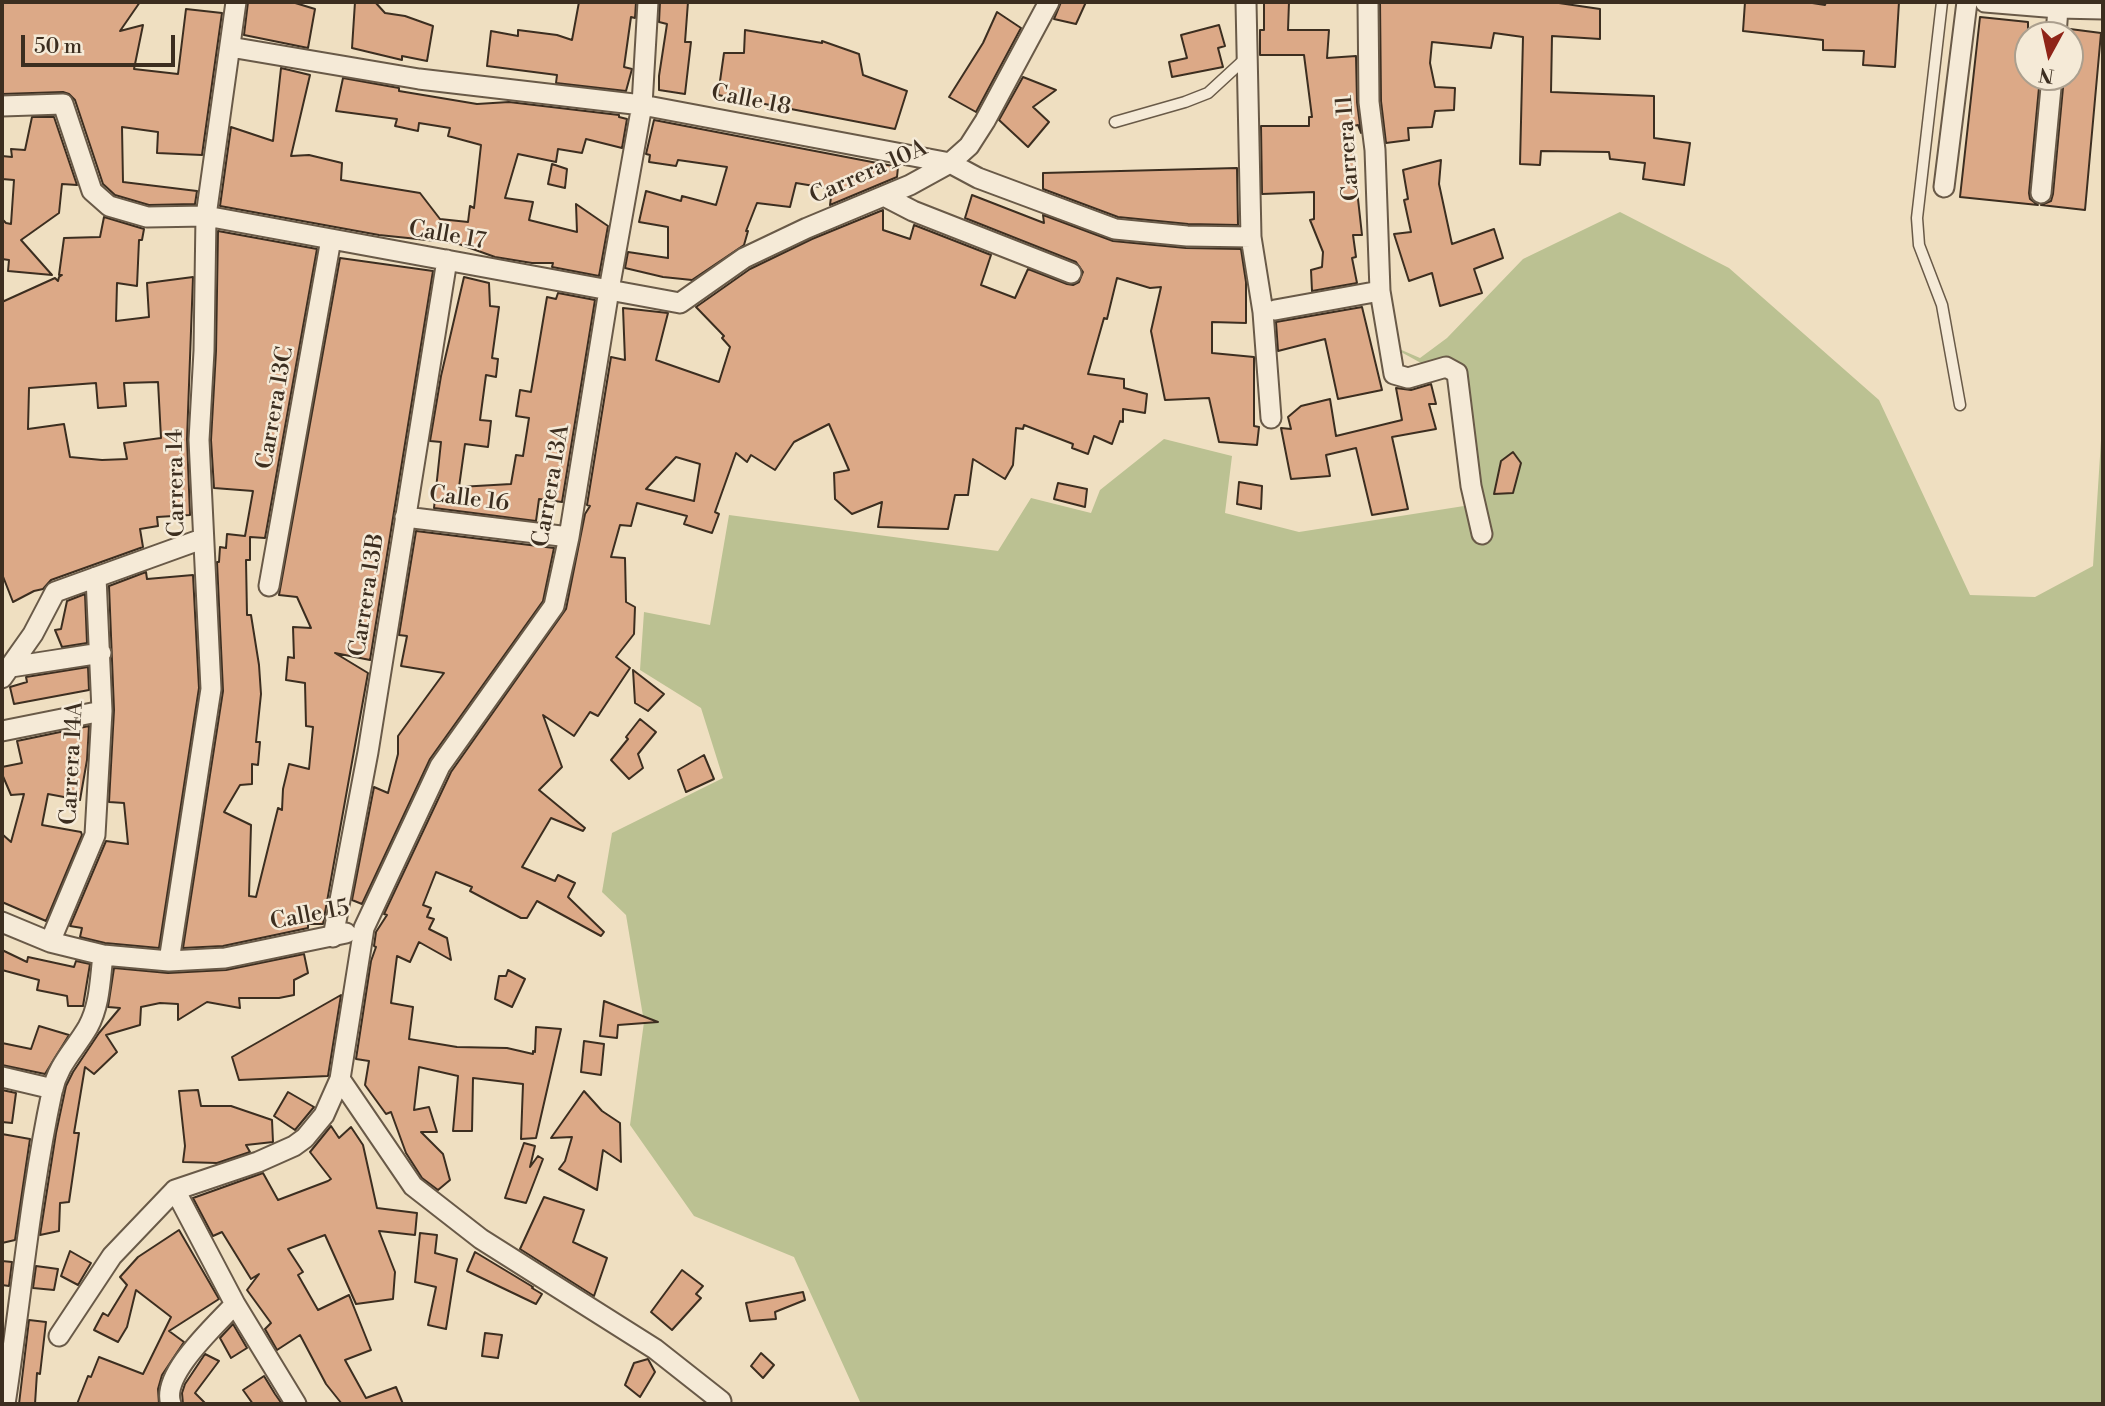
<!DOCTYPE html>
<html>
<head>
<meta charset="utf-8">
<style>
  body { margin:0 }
  #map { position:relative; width:2105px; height:1406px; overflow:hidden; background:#efdfc1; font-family:"Libre Bodoni",serif }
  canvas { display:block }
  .frame { position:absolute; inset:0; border:4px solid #3c2e20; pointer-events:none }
  .north { position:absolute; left:2014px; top:21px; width:70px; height:70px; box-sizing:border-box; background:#f5ead7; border:2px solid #ab9f8e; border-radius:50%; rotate:188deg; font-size:19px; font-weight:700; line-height:28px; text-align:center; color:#3c2e20 }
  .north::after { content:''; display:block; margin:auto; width:24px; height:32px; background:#8f2418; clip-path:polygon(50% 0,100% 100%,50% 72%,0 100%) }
  .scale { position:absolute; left:21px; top:35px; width:154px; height:32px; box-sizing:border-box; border:4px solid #3c2e20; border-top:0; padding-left:9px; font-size:21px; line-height:24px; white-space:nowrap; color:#3c2e20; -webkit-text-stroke:5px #f5ead7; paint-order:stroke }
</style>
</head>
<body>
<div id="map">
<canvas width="2105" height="1406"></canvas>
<div class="frame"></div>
<div class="north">N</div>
<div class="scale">50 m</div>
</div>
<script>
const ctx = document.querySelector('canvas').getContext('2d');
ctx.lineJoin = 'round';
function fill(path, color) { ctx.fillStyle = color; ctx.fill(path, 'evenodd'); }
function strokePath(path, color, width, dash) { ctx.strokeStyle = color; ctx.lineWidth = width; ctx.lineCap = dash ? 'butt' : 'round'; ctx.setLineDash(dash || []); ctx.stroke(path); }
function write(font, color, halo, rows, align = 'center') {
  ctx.font = font + ' "Libre Bodoni",serif'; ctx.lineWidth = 5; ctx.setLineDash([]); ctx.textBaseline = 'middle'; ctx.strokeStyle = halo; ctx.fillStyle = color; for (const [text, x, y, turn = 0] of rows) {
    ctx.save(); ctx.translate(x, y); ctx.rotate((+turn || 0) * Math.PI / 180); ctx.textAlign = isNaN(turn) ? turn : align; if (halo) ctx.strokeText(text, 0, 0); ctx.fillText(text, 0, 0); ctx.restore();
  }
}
fill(new Path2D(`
  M1620,212L1729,268L1879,400L1970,595L2035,597L2093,566L2103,409V1404H861L794,1257L694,1216L630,1125L644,1022L626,915L602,892L612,833L723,778L701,708L640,670L644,612L710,625L729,515L998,551L1031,498L1091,513L1100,490L1164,439L1232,456L1225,513L1299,532L1464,506L1448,378L1383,342L1420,358L1447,338L1523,259Z`), '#bbc192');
const building = new Path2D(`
  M2,2H140L120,31L143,25L134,69L178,74L186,9L222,13L202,155L157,153L158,132L122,127L123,182L197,191L195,204L149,205L115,195L103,184L75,100L69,94L63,92L2,94Z
  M248,2H292L315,9L308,48L244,35Z
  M355,2H375L385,13L405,16L433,26L427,61L402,56V60L352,48Z
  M579,2H636L635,18L631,17L624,67L632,69L626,91L556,83L557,75L487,66L491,31L518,36V30L557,35L572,40Z
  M660,2H688L685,42H691L685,94L659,90V76L667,24L659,22Z
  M1061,2H1086L1076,24L1054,19Z
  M1264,2H1289L1288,30H1329L1327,58L1356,56L1357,102L1361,133L1358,125L1350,127L1362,235H1353L1356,257L1352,258L1357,283L1312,291L1311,270L1322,267L1323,252L1310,220L1314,219V192L1262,194L1261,126H1309V117H1312L1304,55H1260V30H1264Z
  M1380,2H1552L1600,9V39L1552,36L1551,92L1654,96V138L1690,143L1684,185L1643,179L1645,163L1610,159L1609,152L1541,151L1540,165L1520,164L1523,37L1494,33L1491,48L1432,42L1430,63L1435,87L1455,88L1454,110L1435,111L1432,127L1408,128L1409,140L1386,143L1381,101Z
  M1745,2H1806L1825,5L1826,2H1899L1895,67L1863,65L1864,51L1823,50V40L1743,31Z
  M997,12L1021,28L976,112L949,97L983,43Z
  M1980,17L2028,22V77H2040L2029,193L2030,199L2038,205L1960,197Z
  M1219,25L1225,46L1218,48L1223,67L1172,77L1169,62L1187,58L1181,35Z
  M2070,29L2101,33L2085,210L2041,205L2051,201L2053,194L2064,77H2070Z
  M745,30L822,43V41L859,54L863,75L907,91L895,129L718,95L724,53H744Z
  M281,68L310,75L291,156L309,155L342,163L341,180L420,193L440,219L468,222L470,206L474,208L481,145L448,136L450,128L419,123L418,131L395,126L397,119L336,111L343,78L399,88V91L477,104L509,102L619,115V117L627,119L622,148L586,139L582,153L558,149L556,162L518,154L505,198L533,202L529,220L577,232L576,204L608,226L599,276L552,267L553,263H532L495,257L456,243L379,235L220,206L231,127L273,141Z
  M1023,77L1056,90L1033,107L1049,122L1028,147L999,120Z
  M32,117H54L77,185L62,184L59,213L21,240L52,275L8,271L9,260L2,259V219L6,223L11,224L14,180L2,179V156L12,157L11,149L25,150Z
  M654,120L898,167L897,177L830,205L832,189L796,183L790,207L757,203L746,231H748L744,245L692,280L663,277L625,268L628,252L668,258V227L639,222L646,191L681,201L682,196L716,205L727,167L678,160L676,166L649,162L650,155L646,154Z
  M1441,160L1439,184L1452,244L1494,229L1503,258L1474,269L1482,293L1440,306L1432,273L1409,281L1394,234L1411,232L1404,200L1408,199L1403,170Z
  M552,164L567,169L565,188L548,184Z
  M1237,168L1238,225L1188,224L1118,217L1043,189V173Z
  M972,195L1044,223L1043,215L1113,241L1186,248L1241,249L1246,282V323L1212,322V353L1254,357V426L1259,427L1257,445L1219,442L1209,398L1165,400L1151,331L1161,287L1150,288L1117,278L1107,319L1104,318L1088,374L1124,379V388L1147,394L1145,413L1123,409V422L1120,421L1112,444L1094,436L1088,454L1072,448L1073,444L1024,425L1023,429L1016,428L1013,465L1005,479L973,459L968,495H955L948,529L878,527L882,502L852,514L835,499L834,473L849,470L829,424L794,442L775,470L751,455L747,462L736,453L715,512L719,514L712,533L684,524L687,516L637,503L631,526L620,525L611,557L625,558L626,602L635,607L634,634L616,657L630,668L598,716L590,712L574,736L543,715L562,767L539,790L585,828L583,831L551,818L522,867L555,881L558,875L575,883L568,897L604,932L601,936L537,901L527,918H521L470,891L472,887L436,872L423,905L431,908L427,917L434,919L429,929L447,938L451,960L419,942L410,962L397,956L391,1003L413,1007L409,1039L457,1047L507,1048L533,1054V1051L535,1052L536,1027L561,1029L536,1138L521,1139L523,1084L473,1078L472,1131H453L458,1076L419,1067L414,1110L429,1107L437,1132H421L443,1154L450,1180L438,1190L422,1178L406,1153L391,1112L386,1114L365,1085L369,1061L356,1059L371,961L376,947L374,946L376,932L387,915L384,914L451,772L566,609L585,514L590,506L587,505L611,357L625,360L623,308L668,313L656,360L719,382L730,347L722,338L724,336L696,307L750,269L812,239L883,210V230L910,239L914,225L991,255L981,285L1015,298L1028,269L1067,284L1073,285L1079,282L1083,272L1076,262L965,218ZM676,457L700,464L694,501L646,489Z
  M104,217L144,229L142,240H139L137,286L117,283L116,321L149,317L147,283L193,277L187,439L190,515L157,517L158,526L140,529L143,547L51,580L43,589L34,591L13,602L2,574V302L55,278L58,281L59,277L62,275H59L64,238L100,237ZM158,382L161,438L124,443L127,459L102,460L70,457L64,424L28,429L29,388L96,383L98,408L126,406L124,383Z
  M218,231L317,249L265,538L250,537V560H246L247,615H251L259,665L261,694L256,742H260L258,765L252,764V784L240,785L224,812L251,825L249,896L256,897L278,808L282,810L283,789L289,764L309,769L313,727L306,726L305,683L286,680L288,657L294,658L293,627L311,628L297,597L279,595L340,258L433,271L370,660L335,653L368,673L323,924H308V928L223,946L183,948L223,691L217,562H219L220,547L226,548L227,534L245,536L253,491L214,488L211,440L216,351Z
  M464,277L489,283L490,306L499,307L492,358L498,359L496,377L486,375L480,420L491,421L488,447L465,444L459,487L511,484L516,455L523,456L529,418L516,416L520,390L531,392L547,297L556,299L558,293L595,300L562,502L539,499L536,521L434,508L441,442L430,441L441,376Z
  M1362,307L1382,390L1338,399L1325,339L1278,351L1276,322Z
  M1431,384L1436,404H1429L1436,429L1392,437L1408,509L1372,515L1356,448L1326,455L1330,476L1291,479L1281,428L1291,429L1288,417L1301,406L1330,399L1336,436L1402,420L1396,388L1411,390Z
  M1513,452L1521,463L1513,493L1494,494L1501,461Z
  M1239,482L1262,486L1261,509L1237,504Z
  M1058,483L1087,489L1085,507L1054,499Z
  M416,531L554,548L543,601L430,759L362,904L352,900L374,787L388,793L398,754V736L444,673L401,666L407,636L399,635Z
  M146,572L147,579L193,575L199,688L159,948L105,943L80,937L82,928L70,926L106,841L128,844L124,803L109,802L114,710L109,586Z
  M85,594L87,643L62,647L55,630L61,629L67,601Z
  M88,667L89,690L14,704L10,687L27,682L26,677Z
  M633,670L664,694L648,711L635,703Z
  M640,719L656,732L638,754L643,768L629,779L611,760L628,739L626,737Z
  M89,726L87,760L80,800L48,794L42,825L81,832L82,835L46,921L2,902V834L11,842L24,794L11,795L2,774V767L22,763L17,741Z
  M704,755L714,779L686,792L678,770Z
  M2,950L27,962L28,957L74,967L76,961L90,964L83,1006H68L67,996L37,990L39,980L2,970Z
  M304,954L308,973L294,980V995L279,998H239L240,1008L207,1002L178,1020V1004L160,1003L141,1007L140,1025L106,1035L117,1052L94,1074L85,1067L74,1133H79L69,1202L60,1203L59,1231L40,1235L56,1133L66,1086L73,1072L99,1033L120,1008L108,1007L114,968L168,973L226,970Z
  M508,970L525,979L512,1007L495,999L499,976H506Z
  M341,995L328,1076L239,1080L232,1057Z
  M604,1001L658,1022L618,1025L617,1038L600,1036Z
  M39,1026L69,1035L45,1074L2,1065V1043L31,1049Z
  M584,1041L604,1044L601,1075L581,1072Z
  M2,1090L16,1093L12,1123L2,1122Z
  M198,1090L201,1106H231L272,1120L273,1142L246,1145L250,1152L217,1163L183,1162L185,1146L179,1091Z
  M584,1091L602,1111L620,1123L621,1162L603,1150L597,1190L559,1169L565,1161L572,1137L551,1138Z
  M288,1092L314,1107L295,1130L274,1116Z
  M331,1126L339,1138L351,1127L363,1145L377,1208L417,1213L415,1235L379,1231L395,1272L393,1299L356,1304L325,1235L288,1249L303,1272L298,1275L318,1310L349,1295L371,1350L345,1360L366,1398L396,1387L403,1404H342L326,1384L300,1335L277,1350L265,1329L271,1323L247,1290L259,1274L251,1279L222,1232L213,1236L193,1198L263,1173L278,1200L328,1181L331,1179L310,1152Z
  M2,1134L30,1139L15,1240L2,1243Z
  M524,1143L535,1146L530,1167L538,1156L543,1159L526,1203L505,1198Z
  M544,1197L584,1210L573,1242L607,1258L594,1296L520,1249Z
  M179,1230L219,1299L169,1331L184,1342L162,1375L158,1389L159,1404H77L88,1376L91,1377L99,1357L143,1374L171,1317L136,1290L127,1327L118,1342L94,1330L103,1313L108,1316L127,1285L120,1277L138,1257Z
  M420,1233L437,1235L435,1253L457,1259L446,1329L428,1325L436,1287L415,1282Z
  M70,1251L91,1263L78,1285L61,1276Z
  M475,1252L533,1287L532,1288L542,1294L536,1304L467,1271Z
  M2,1261L12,1262L9,1286L2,1285Z
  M36,1266L58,1269L54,1290L33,1288Z
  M682,1270L703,1286L696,1294L701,1298L672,1330L651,1312Z
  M803,1292L805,1300L775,1312L776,1319L750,1321L746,1303Z
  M29,1320L46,1322L40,1374L37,1373L35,1404H19Z
  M233,1324L247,1348L231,1358L220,1338Z
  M485,1333L502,1335L498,1358L482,1356Z
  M761,1353L774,1365L763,1378L751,1366Z
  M205,1354L219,1361L195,1393L206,1404H183L182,1393L185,1384Z
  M648,1359L655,1372L640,1397L625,1385L634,1363Z
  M264,1376L275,1394L282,1404H253L243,1390Z`);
fill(building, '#dca987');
strokePath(building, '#3c2e20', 2);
const lane = new Path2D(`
  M1942,2L1917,218L1919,245L1942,305L1960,405
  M1115,122L1185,102L1208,93L1246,58`);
const street = new Path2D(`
  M1246,2L1251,237L1263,312L1271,418
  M1368,2L1369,102L1375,150L1380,291L1394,374L1408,378L1446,367L1457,373L1471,486L1482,534
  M1985,2L2058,8L2103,9
  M2056,35L2058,8
  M230,47L419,79L642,105L950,163L978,178L1115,229L1187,236L1251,237
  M2,106L63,104L92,191L109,206L147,217L206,216L680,303L744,258L807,228L910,185L950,163L969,146L985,121L1049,2
  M1944,187L1967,2
  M2041,193L2052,77
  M884,196L913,211L1071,273
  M1275,310L1380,291
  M405,517L569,537
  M269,586L331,239
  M11,667L101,653
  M2,678L33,634L55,592L202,539
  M2,731L102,711
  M2,922L50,942L103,955L169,961L225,958L346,933
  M333,937L368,752L447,260
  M50,942L95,835L102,711L96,577
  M169,961L211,689L199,440L204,351L206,216L236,2
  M2,1077L53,1089
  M340,1079L413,1186L481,1239L655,1349L721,1401
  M175,1190L235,1304L296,1404
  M59,1336L112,1256L175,1190L258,1162L294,1146L305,1138L324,1115L340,1079L364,928L440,766L554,606L569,537L609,290L642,105L648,2
  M5,1404C21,1300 30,1195 52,1092C58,1064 74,1051 88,1027C100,1005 100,980 103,955
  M171,1404C160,1375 216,1325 235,1304`);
strokePath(lane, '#695a48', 13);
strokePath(street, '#695a48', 23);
strokePath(lane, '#f5ead7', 10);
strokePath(street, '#f5ead7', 19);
write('23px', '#3c2e20', '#f5ead7', [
  ["Calle 18",751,101,11],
  ["Carrera 11",1349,148,-94],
  ["Carrera 10A",869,173,-24],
  ["Calle 17",447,236,10],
  ["Carrera 13C",276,408,-80],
  ["Carrera 14",177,483,-91],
  ["Carrera 13A",552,486,-80],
  ["Calle 16",469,500,7],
  ["Carrera 13B",368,595,-81],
  ["Carrera 14A",73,763,-87],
  ["Calle 15",310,916,-11]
]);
</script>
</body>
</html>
